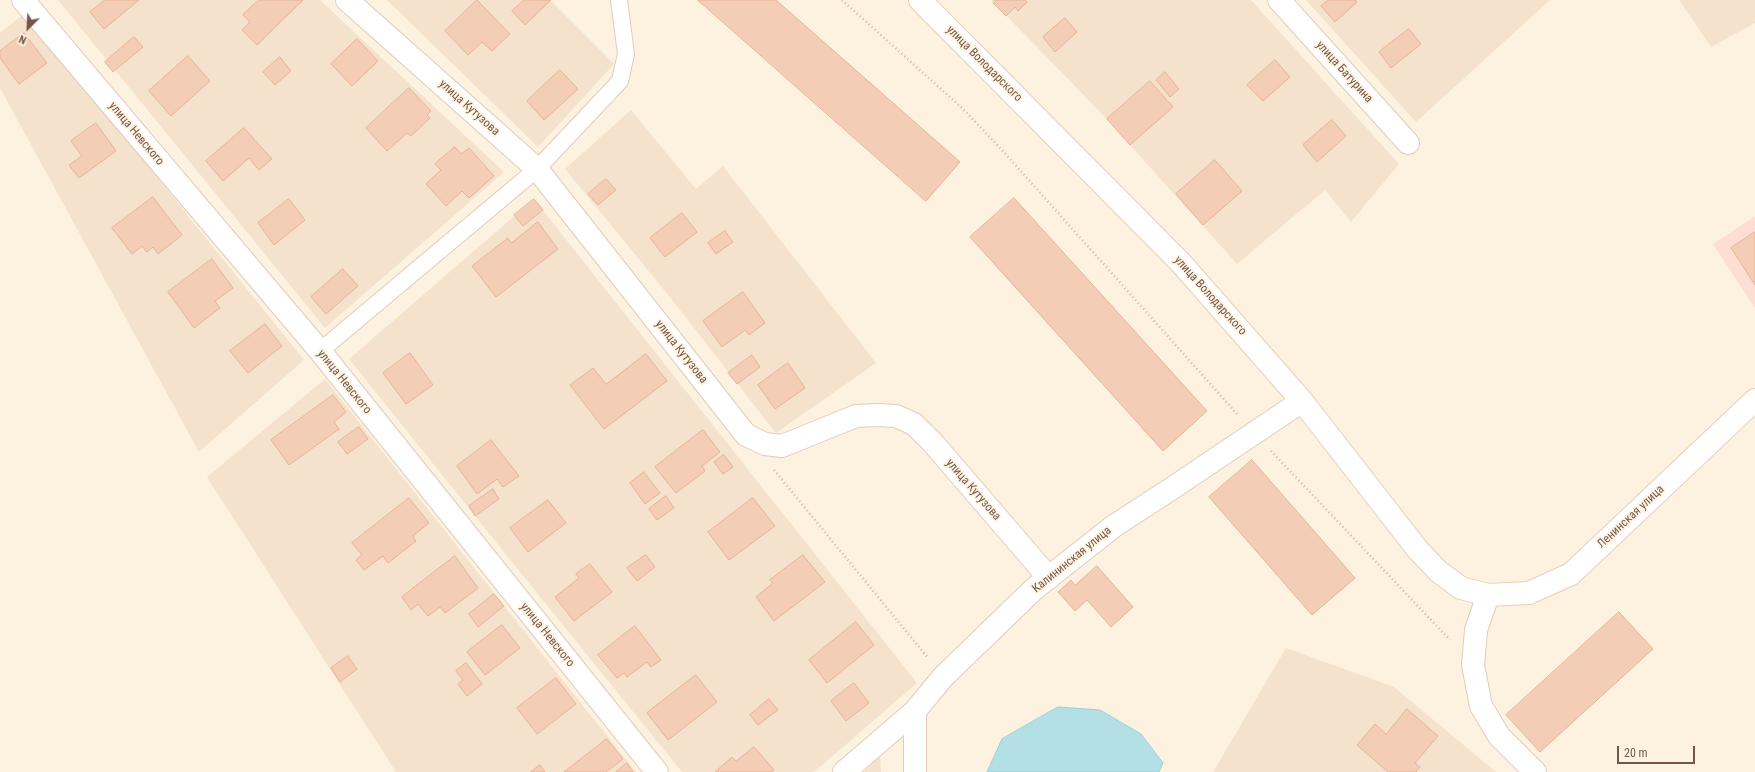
<!DOCTYPE html>
<html>
<head>
<meta charset="utf-8">
<style>
  body { margin:0 }
  #map { position:relative; width:1755px; height:772px; overflow:hidden; background:#fdf1df; font-family:"Roboto Condensed",sans-serif }
  canvas { display:block }
  .north { position:absolute; left:8px; top:8px; width:40px; height:40px; -webkit-text-stroke:3px #fff5e6; paint-order:stroke; rotate:204deg; font-size:11px; font-weight:700; line-height:16px; text-align:center; color:#745646 }
  .north::after { content:''; display:block; margin:auto; width:14px; height:18px; background:#745646; clip-path:polygon(50% 0,100% 100%,50% 72%,0 100%) }
  .scale { position:absolute; left:1617px; top:746px; width:78px; height:18px; box-sizing:border-box; border:2px solid #745646; border-top:0; padding-left:5px; font-size:12px; line-height:14px; white-space:nowrap; color:#745646; -webkit-text-stroke:3px #fff5e6; paint-order:stroke }
</style>
</head>
<body>
<div id="map">
<canvas width="1755" height="772"></canvas>
<div class="north">N</div>
<div class="scale">20 m</div>
</div>
<script>
const ctx = document.querySelector('canvas').getContext('2d');
ctx.lineJoin = 'round';
function fill(path, color) { ctx.fillStyle = color; ctx.fill(path, 'evenodd'); }
function strokePath(path, color, width, dash) { ctx.strokeStyle = color; ctx.lineWidth = width; ctx.lineCap = dash ? 'butt' : 'round'; ctx.setLineDash(dash || []); ctx.stroke(path); }
function write(font, color, halo, rows, align = 'center') {
  ctx.font = font + ' "Roboto Condensed",sans-serif'; ctx.lineWidth = 4; ctx.setLineDash([]); ctx.textBaseline = 'middle'; ctx.strokeStyle = halo; ctx.fillStyle = color; for (const [text, x, y, turn = 0] of rows) {
    ctx.save(); ctx.translate(x, y); ctx.rotate((+turn || 0) * Math.PI / 180); ctx.textAlign = isNaN(turn) ? turn : align; if (halo) ctx.strokeText(text, 0, 0); ctx.fillText(text, 0, 0); ctx.restore();
  }
}
fill(new Path2D(`
  M58,0H320L504,172L325,328Z
  M387,0H550L614,64L538,147Z
  M991,0H1251L1399,164L1351,222L1325,190L1237,264L1104,116Z
  M1306,0H1550L1416,122Z
  M1679,0H1755V23L1711,47Z
  M25,13L304,360L199,452L0,88V33Z
  M631,110L696,189L723,166L876,363L776,433L665,291L565,169Z
  M534,199L917,683L814,772H682L520,572L349,359Z
  M325,379L599,726L636,772H396L207,477Z
  M1286,648L1394,687L1496,772H1213Z
  M880,755L881,772H864Z`), '#f5e2cd');
fill(new Path2D(`
  M1755,216V308L1713,244Z`), '#feded2');
const water = new Path2D(`
  M1058,707L1100,710L1141,734L1163,763L1159,772H987L1002,739Z`);
fill(water, '#b3e0e7');
strokePath(water, '#99d0d9', 1);
const building = new Path2D(`
  M105,0H139L104,29L90,12Z
  M259,0H303L257,45L242,30L250,22L243,15Z
  M477,0L510,34L492,51L482,42L468,55L445,31Z
  M524,0H551L525,25L512,11Z
  M698,0H776L960,162L926,201Z
  M996,0H1025L1027,2L1018,11L1015,7L1006,16L993,3Z
  M1329,0H1355L1357,2L1335,22L1321,6Z
  M1065,18L1077,32L1055,52L1043,37Z
  M1409,29L1421,44L1391,68L1379,52Z
  M24,33L47,63L19,84L0,58V51Z
  M134,37L143,47L113,72L105,62Z
  M357,39L378,61L352,86L331,64Z
  M188,56L210,81L171,116L149,91Z
  M280,57L291,71L275,85L263,72Z
  M1275,60L1290,77L1263,101L1247,85Z
  M560,70L578,89L544,120L527,101Z
  M1165,72L1179,89L1170,97L1156,80Z
  M1150,81L1173,107L1130,145L1107,119Z
  M409,88L431,111L427,115L430,118L411,136L407,133L387,151L366,128Z
  M1332,120L1346,136L1317,162L1303,145Z
  M96,123L116,151L79,178L69,165L82,156L71,141Z
  M244,128L272,159L259,170L249,158L223,181L206,161Z
  M455,147L461,154L469,148L494,176L469,198L462,191L446,206L426,184L441,170L435,164Z
  M1215,160L1242,191L1203,225L1176,194Z
  M606,179L616,190L598,205L588,194Z
  M153,197L182,235L158,254L153,247L147,252L142,246L132,254L112,228Z
  M1014,198L1207,411L1163,451L970,237Z
  M289,199L305,220L274,245L258,223Z
  M534,199L543,210L523,226L514,215Z
  M682,213L697,232L665,257L650,238Z
  M538,222L558,249L496,297L472,266L508,238L511,243Z
  M725,231L733,242L716,254L708,243Z
  M1755,232V285L1731,248Z
  M212,259L233,288L215,301L220,308L194,328L168,292Z
  M343,269L358,286L326,314L311,297Z
  M743,292L765,323L749,335L745,330L722,347L703,321Z
  M265,324L282,346L248,373L230,351Z
  M410,353L433,385L406,404L383,373Z
  M646,354L667,381L604,429L570,385L593,368L606,384Z
  M752,355L760,367L737,384L728,373Z
  M788,363L805,388L775,409L758,385Z
  M333,395L346,412L334,422L339,429L289,465L271,440Z
  M359,427L368,439L347,454L338,442Z
  M703,430L720,452L702,466L705,471L676,493L655,467Z
  M491,440L519,476L503,487L497,479L477,494L457,466Z
  M724,455L733,467L723,474L714,462Z
  M1252,460L1355,578L1312,615L1209,497Z
  M644,472L660,493L645,504L630,483Z
  M493,489L499,499L475,516L469,506Z
  M666,496L674,508L657,520L649,509Z
  M409,498L429,523L413,536L416,541L388,563L383,556L364,570L356,560L362,555L352,543Z
  M753,498L775,526L729,560L708,532Z
  M548,500L566,523L528,552L510,528Z
  M646,555L655,567L637,581L627,568Z
  M803,555L825,582L774,621L756,597L773,583L770,580Z
  M455,556L478,588L445,613L440,607L428,616L418,604L411,610L402,597Z
  M590,564L612,592L574,621L555,597L579,578L576,574Z
  M1097,566L1133,607L1111,627L1087,600L1075,611L1058,592L1071,580L1075,585Z
  M494,594L504,606L478,627L469,614Z
  M1619,612L1653,649L1540,752L1506,715Z
  M856,622L874,645L827,683L809,660Z
  M502,625L520,648L485,675L467,652Z
  M635,626L661,660L651,667L647,662L627,677L624,673L617,678L598,655Z
  M348,656L357,669L340,682L331,668Z
  M466,663L482,684L467,696L458,684L463,680L456,671Z
  M696,675L717,702L668,740L647,713Z
  M556,678L576,704L537,734L517,708Z
  M854,683L869,703L846,721L831,701Z
  M769,699L778,710L758,725L750,715Z
  M1407,709L1438,736L1415,763L1420,767L1416,772H1388L1357,745L1375,724L1386,734Z
  M607,739L623,759L606,772H564Z
  M754,747L774,770L771,772H715L732,757L736,761Z
  M627,763L633,772H616Z
  M540,765L545,772H531Z`);
fill(building, '#f3cdb5');
strokePath(building, '#e7b395', 1);
const service = new Path2D(`
  M320,351L537,169L620,81L626,54L619,0`);
const minor = new Path2D(`
  M23,0L320,351L657,772
  M347,0L537,169L746,435L765,444L782,446L856,416L878,415L896,416L914,424L933,443L1049,578
  M1279,0L1408,143
  M1488,595L1476,630L1473,665L1481,706L1499,736L1535,772
  M844,772L915,711
  M915,772V711L943,677L1034,589L1114,526L1168,491L1302,401`);
const secondary = new Path2D(`
  M920,0L1181,263L1302,401L1418,550L1439,572L1461,588L1488,595L1529,593L1571,574L1755,400`);
strokePath(service, '#e1ccbb', 18);
strokePath(minor, '#e1ccbb', 24);
strokePath(secondary, '#e8cfba', 24);
strokePath(new Path2D(`
  M842,0L962,108L1002,150L1238,415
  M1271,451L1450,640
  M774,470L928,658`), '#d8b099', 2.5, [1, 3]);
strokePath(service, '#fff', 16);
strokePath(minor, '#fff', 22);
strokePath(secondary, '#fff', 22);
write('12px', '#745646', '#fff5e6', [
  ["улица Володарского",984,64,45],
  ["улица Батурина",1344,72,48],
  ["улица Кутузова",469,108,42],
  ["улица Невского",136,134,50],
  ["улица Володарского",1210,296,48],
  ["улица Кутузова",681,352,52],
  ["улица Невского",344,382,51],
  ["улица Кутузова",973,490,49],
  ["Ленинская улица",1631,517,-43],
  ["Калининская улица",1072,560,-39],
  ["улица Невского",547,635,51]
]);
</script>
</body>
</html>
